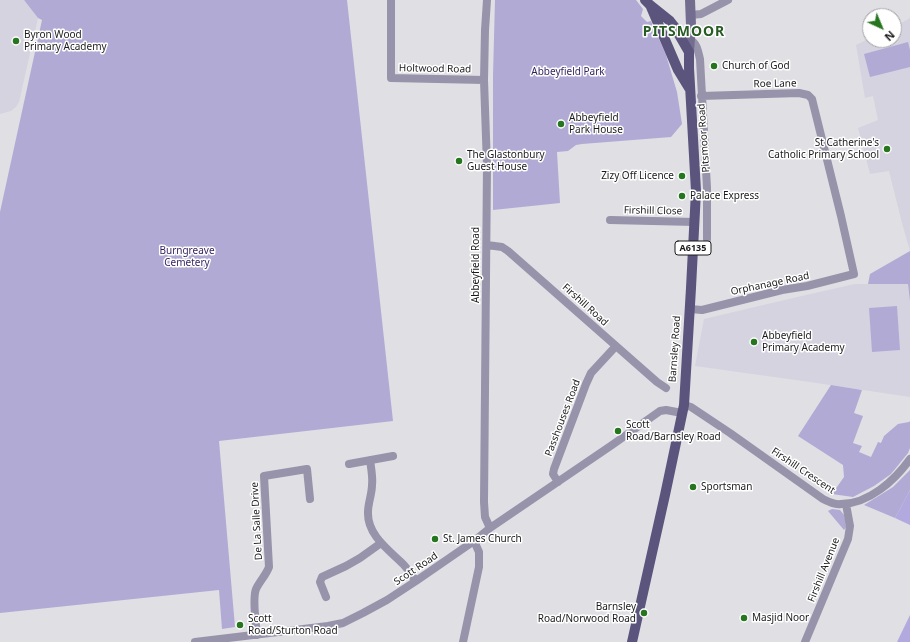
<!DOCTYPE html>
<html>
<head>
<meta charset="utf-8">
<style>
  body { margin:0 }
  #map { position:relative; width:910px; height:642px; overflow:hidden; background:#dfdfe4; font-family:"Noto Sans",sans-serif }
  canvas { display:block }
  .north { position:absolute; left:862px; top:8px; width:40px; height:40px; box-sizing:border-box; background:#fff; border:1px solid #a3a3a4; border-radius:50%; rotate:136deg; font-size:11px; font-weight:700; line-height:16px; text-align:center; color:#1a1a1c }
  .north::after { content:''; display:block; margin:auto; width:14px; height:18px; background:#26761f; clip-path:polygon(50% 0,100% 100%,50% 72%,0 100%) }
</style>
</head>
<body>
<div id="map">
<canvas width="910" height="642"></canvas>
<div class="north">N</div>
</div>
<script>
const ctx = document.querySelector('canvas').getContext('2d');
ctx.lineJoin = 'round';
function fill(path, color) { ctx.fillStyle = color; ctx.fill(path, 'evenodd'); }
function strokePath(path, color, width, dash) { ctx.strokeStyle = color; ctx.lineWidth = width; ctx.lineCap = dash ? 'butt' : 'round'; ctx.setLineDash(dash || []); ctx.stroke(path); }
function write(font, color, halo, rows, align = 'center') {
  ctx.font = font + ' "Noto Sans",sans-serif'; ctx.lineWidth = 3; ctx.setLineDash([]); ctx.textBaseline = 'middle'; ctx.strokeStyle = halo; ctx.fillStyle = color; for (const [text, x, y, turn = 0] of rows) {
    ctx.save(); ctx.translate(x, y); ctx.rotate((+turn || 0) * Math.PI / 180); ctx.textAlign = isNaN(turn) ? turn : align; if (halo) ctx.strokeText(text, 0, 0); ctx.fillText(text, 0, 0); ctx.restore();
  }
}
fill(new Path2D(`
  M0,0H24L38,18L19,102L16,107L11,111L0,114Z
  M910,18V251L902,223L889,171L870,174L858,128L878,120L873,96L865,98L856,45L870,38V40H894V27Z
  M855,284H908L910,302V397L810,382L695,366L704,319L806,295Z`), '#d5d3e0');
fill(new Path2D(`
  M24,0H347L393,421L219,441L235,627L222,629L219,590L0,613V212L42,20L38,18Z
  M495,0H636L643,9L641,16L647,22L651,21L666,55L677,92L682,124L671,137L582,144L576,145L568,151L557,152L560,203L493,210V76Z
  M908,42L910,50V67L870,77L864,54Z
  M910,251V302L908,284H868L870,274Z
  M897,306L900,350L872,352L869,308Z
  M831,385L862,390L854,413L863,416L853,443L862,446L859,452L871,457L878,442L881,443L884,436L898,424L909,422L910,421V448L908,453L891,474L874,486L853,497L832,494L844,477L843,465L798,436Z
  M910,470V490L895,518L864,505L893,487Z
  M832,509L840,510L844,515L847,526L844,530L828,511Z`), '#b0aad5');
fill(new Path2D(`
  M910,490V525L895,518Z
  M910,615V642H897Z`), '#b2aadf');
strokePath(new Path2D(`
  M391,0V78L484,80
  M487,0L485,30L484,80L487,166L484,502L485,517L490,528
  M691,15L701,14L728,0
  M690,40C697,43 698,51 700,59L707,188V239
  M610,220L695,222
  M487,245L502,247L508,251L657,382L666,388
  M690,309L702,310L782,290L807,286L854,274L841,216L812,99L808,95L799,93L701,96
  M684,405L691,407L730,433L823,499C829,502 835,505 841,504C869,504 895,480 910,459
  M370,460C371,468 373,477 372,485C372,494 368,503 368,512C367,535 389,550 403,564C408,569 412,576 416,581
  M349,464L393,456
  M558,482L553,474L554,469L586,384L591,373L616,346
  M326,597L320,582L322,577L346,566L360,558L381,543
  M257,635C256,623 252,599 256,589C260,581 266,575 269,567L264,476L307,469L310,499
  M195,642L328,626L343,623L363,613L387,600L416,581L474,541L490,528L612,445L660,411L666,410L682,413
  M463,642L479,567V552L474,541
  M805,642L848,539L850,526L846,504`), '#9693aa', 8);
strokePath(new Path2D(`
  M689,52L691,25L690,0`), '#736e8f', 10);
strokePath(new Path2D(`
  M651,7L678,70L689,88
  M632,642L665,495L684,405L691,288L696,191L689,68V52L674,26L670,21L650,5L645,0`), '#5b547c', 10);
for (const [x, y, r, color] of [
  [16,41,4,"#26761f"],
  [714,66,4,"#26761f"],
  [561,124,4,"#26761f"],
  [887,149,4,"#26761f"],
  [459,161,4,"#26761f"],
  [682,176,4,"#26761f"],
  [682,196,4,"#26761f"],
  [754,342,4,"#26761f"],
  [618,431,4,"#26761f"],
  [693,487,4,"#26761f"],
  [435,539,4,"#26761f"],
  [644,613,4,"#26761f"],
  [744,618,4,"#26761f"],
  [240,625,4,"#26761f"]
]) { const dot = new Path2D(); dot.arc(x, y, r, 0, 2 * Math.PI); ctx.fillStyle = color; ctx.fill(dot); strokePath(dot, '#fff', 1.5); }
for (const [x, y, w] of [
  [693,248,36]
]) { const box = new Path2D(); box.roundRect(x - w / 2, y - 7, w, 14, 3); ctx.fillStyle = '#fff'; ctx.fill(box); strokePath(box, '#1a1a1c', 1); }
write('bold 9px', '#1a1a1c', null, [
  ["A6135",693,248]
]);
write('10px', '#1a1a1c', '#fff', [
  ["Byron Wood",24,35],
  ["Primary Academy",24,47],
  ["Church of God",722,66],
  ["Abbeyfield",569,118],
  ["Park House",569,130],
  ["St Catherine's",879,143,"right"],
  ["Catholic Primary School",879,155,"right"],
  ["The Glastonbury",467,155],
  ["Guest House",467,167],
  ["Zizy Off Licence",674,176,"right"],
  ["Palace Express",690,196],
  ["Abbeyfield",762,336],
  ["Primary Academy",762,348],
  ["Scott",626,425],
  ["Road/Barnsley Road",626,437],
  ["Sportsman",701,487],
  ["St. James Church",443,539],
  ["Barnsley",636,607,"right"],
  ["Road/Norwood Road",636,619,"right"],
  ["Masjid Noor",752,618],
  ["Scott",248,619],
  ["Road/Sturton Road",248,631]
], 'left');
write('10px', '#1a1a1c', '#fff', [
  ["Holtwood Road",435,69,1],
  ["Roe Lane",775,84,-1],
  ["Pitsmoor Road",704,138,-94],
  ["Firshill Close",653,211,1],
  ["Abbeyfield Road",476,265,-90],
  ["Orphanage Road",770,284,-12],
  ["Firshill Road",585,305,42],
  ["Barnsley Road",675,349,-86],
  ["Passhouses Road",563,418,-69],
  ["Firshill Crescent",803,471,34],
  ["De La Salle Drive",257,521,-93],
  ["Scott Road",416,569,-34],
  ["Firshill Avenue",824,570,-68]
]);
write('10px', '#311f5d', '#fff', [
  ["Abbeyfield Park",568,72],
  ["Burngreave",187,251],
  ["Cemetery",187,263]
]);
ctx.letterSpacing = '1px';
write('bold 14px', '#295b24', '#fff', [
  ["PITSMOOR",684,32]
]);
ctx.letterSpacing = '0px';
</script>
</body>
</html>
